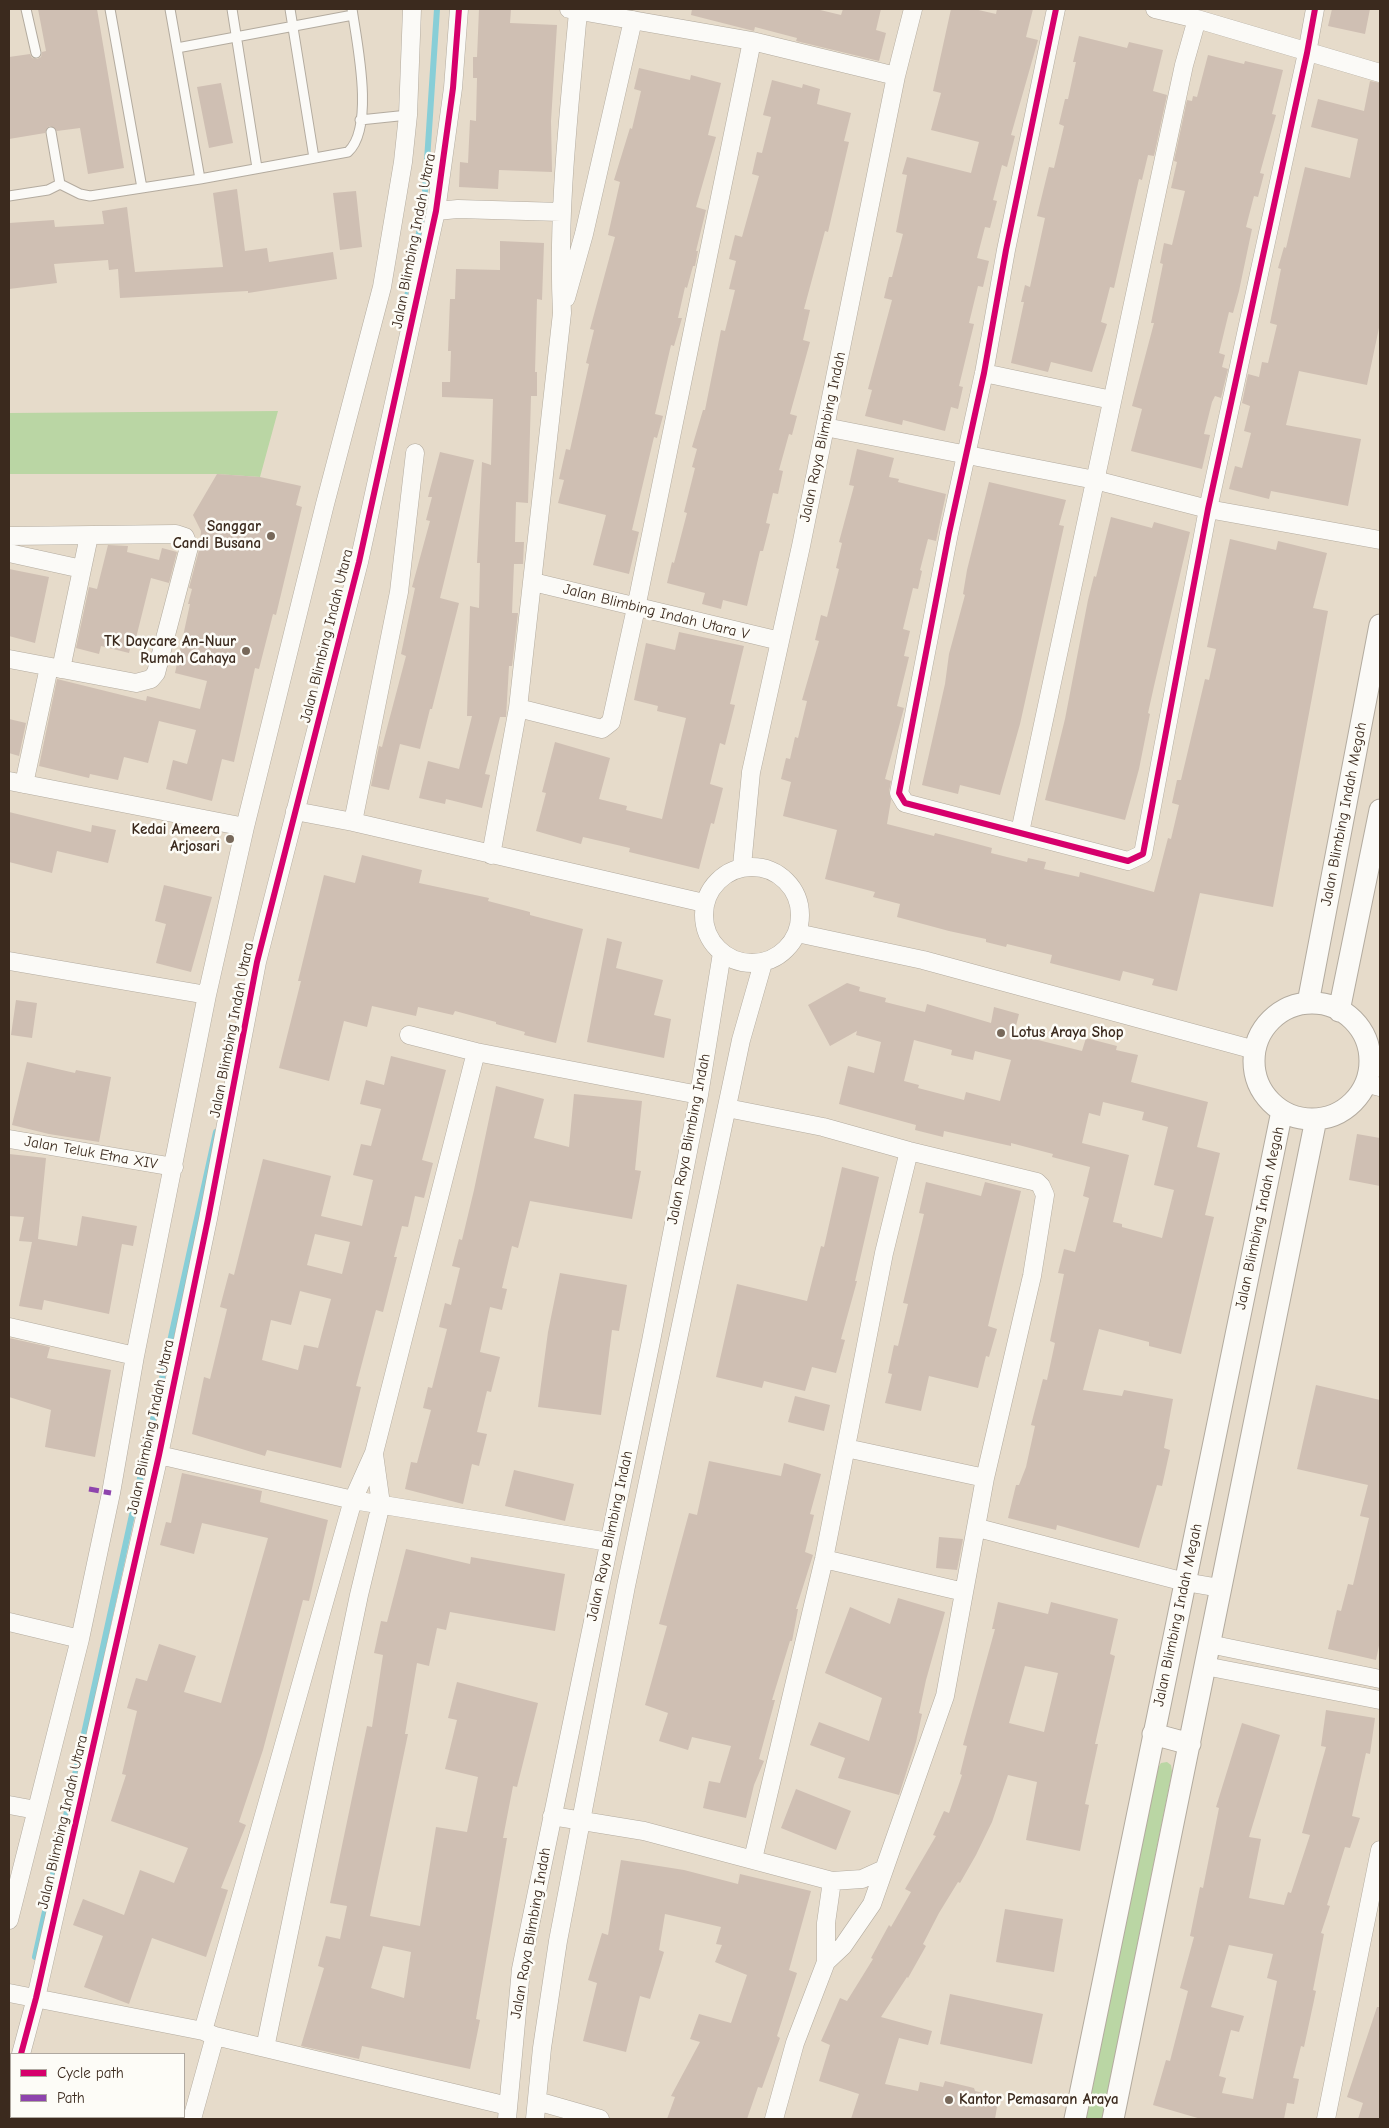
<!DOCTYPE html>
<html>
<head>
<meta charset="utf-8">
<style>
  body { margin:0 }
  #map { position:relative; width:1389px; height:2128px; overflow:hidden; background:#e6dbca; font-family:"Comic Neue",sans-serif }
  canvas { display:block }
  .frame { position:absolute; inset:0; border:10px solid #3b2a1e; pointer-events:none }
  .legend { position:absolute; left:10px; top:2053px; width:175px; height:65px; box-sizing:border-box; background:#fdfcf7; border:1px solid #afa8a0; margin:0; padding:6px 9px; list-style:none; font-size:15px; color:#3b2a1e }
  .legend li { display:flex; align-items:center; gap:10px; height:25px }
  .legend b { width:25px; border:1px solid #afa8a0 }
</style>
</head>
<body>
<div id="map">
<canvas width="1389" height="2128"></canvas>
<div class="frame"></div>
<ul class="legend">
<li><b style="height:6px;background:#d6006c"></b>Cycle path</li>
<li><b style="height:6px;background:#8e44ad"></b>Path</li>
</ul>
</div>
<script>
const ctx = document.querySelector('canvas').getContext('2d');
ctx.lineJoin = 'round';
function fill(path, color) { ctx.fillStyle = color; ctx.fill(path, 'evenodd'); }
function strokePath(path, color, width, dash) { ctx.strokeStyle = color; ctx.lineWidth = width; ctx.lineCap = dash ? 'butt' : 'round'; ctx.setLineDash(dash || []); ctx.stroke(path); }
function write(font, color, halo, rows, align = 'center') {
  ctx.font = font + ' "Comic Neue",sans-serif'; ctx.lineWidth = 5; ctx.setLineDash([]); ctx.textBaseline = 'middle'; ctx.strokeStyle = halo; ctx.fillStyle = color; for (const [text, x, y, turn = 0] of rows) {
    ctx.save(); ctx.translate(x, y); ctx.rotate((+turn || 0) * Math.PI / 180); ctx.textAlign = isNaN(turn) ? turn : align; if (halo) ctx.strokeText(text, 0, 0); ctx.fillText(text, 0, 0); ctx.restore();
  }
}
fill(new Path2D(`
  M278,411L260,477L217,474H9V413Z
  M1167,1762L1171,1765L1172,1772L1102,2119H1086L1158,1768L1161,1763Z`), '#bad6a4');
strokePath(new Path2D(`
  M402,324L424,206L437,9
  M35,1957L216,1132`), '#88ced7', 6);
fill(new Path2D(`
  M38,9H97L124,168L88,174L80,128L57,131L50,126L47,128L45,133L9,139V57L30,54L32,58L37,59L41,57L42,52L46,51Z
  M479,9H511L510,23L557,25L551,121L552,172L499,170L498,189L459,187L460,162L468,163L470,120L476,121L477,78H473V57H477Z
  M692,9H816L841,15L843,9H881L876,30L886,33L879,61L796,41L797,38L755,27L754,31L750,30L691,15Z
  M951,9H974L996,14L997,9H1033L1026,37L1038,40L1011,135L1015,136L1007,167L1002,165L993,200L997,201L990,228L985,227L977,258L989,261L983,287L978,286L969,323L974,324L959,386L963,387L958,409L951,407L945,431L903,420L902,425L865,416L872,390L868,389L892,300L884,298L889,277H892L903,234L896,232L907,175L902,174L907,157L971,173L979,142L931,130L941,93L933,91Z
  M1332,9H1370L1365,34L1328,26Z
  M1079,36L1127,48L1129,42L1163,50L1153,91L1167,95L1154,156L1148,155L1142,180L1139,179L1114,288L1110,287L1101,322L1107,324L1092,372L1051,362L1048,372L1011,363L1024,302H1021L1025,285L1030,287L1045,218L1037,216L1049,167L1054,168L1064,126L1059,124L1065,99H1068L1076,62H1073Z
  M1208,55L1244,64L1245,61L1283,70L1272,114L1276,115L1260,173L1264,174L1258,197L1254,196L1246,227L1252,229L1239,291L1233,313L1229,312L1219,353L1225,355L1222,367L1228,369L1221,398L1215,396L1212,402L1204,434L1210,435L1202,469L1131,451L1142,409L1132,406L1154,323H1151L1163,264L1160,263L1164,243L1172,245L1185,191L1171,188L1177,162L1174,161L1187,100L1192,101L1193,96L1197,97Z
  M639,68L690,80L691,75L721,83L708,135L716,137L696,207L706,210L696,251H698L695,266H693L687,288L685,287L678,318H682L674,346L671,345L655,414L663,416L657,438L654,437L632,530L639,532L629,574L593,565L606,515L558,503L564,480L559,479L566,449L570,450L589,364L586,363L594,330L590,329L615,237L608,235L620,182L614,180L630,128L632,129L641,91L634,89Z
  M772,80L802,88L803,84L820,89L817,104L851,113L844,141L849,142L828,232L825,231L804,309L810,310L803,340L810,342L790,414L797,416L792,435L789,434L779,470L783,471L778,494L773,493L766,523L770,524L763,551H760L747,606L723,600L721,609L702,604L705,593L667,583L672,562L674,563L687,513L684,512L695,468L692,467L697,449L692,447L703,410H705L721,330L725,331L735,290L729,289L736,261L729,259L735,235L742,237L759,176L752,174L757,152L762,153L771,117L763,115Z
  M1370,81L1380,83V323L1367,385L1299,371L1286,425L1361,439L1348,506L1271,491L1269,499L1229,489L1235,466L1242,468L1251,433L1244,431L1250,406L1242,403L1248,374L1259,377L1262,362L1268,363L1277,325L1270,323L1281,269L1278,268L1284,247L1286,248L1305,167L1350,178L1358,139L1311,127L1318,99L1364,111Z
  M221,83L233,143L209,148L197,87Z
  M237,189L245,251L267,248L269,262L333,252L337,279L248,293V291L120,298L118,269L109,270L108,260L54,264L57,283L9,289V223L54,220L55,227L104,224L102,211L127,207L135,272L223,267L213,193Z
  M356,191L362,247L340,250L333,193Z
  M500,241L544,243L542,300L537,299L535,372H537V396H531L528,503L516,502L515,542H524L523,564H514L512,613H518L512,666H509L506,717H500L485,774L490,775L482,808L446,799L445,804L419,798L428,761L459,769L472,716H467L470,606L479,608L480,563H477L482,462L491,465L493,399L442,397V382H450L451,351H448L450,299H455L456,269L500,270Z
  M857,449L894,458L889,477L899,479L898,482L946,494L936,541L928,539L920,570L922,571L918,589L913,588L903,629L910,631L904,656L909,657L897,706L904,708L885,779L891,781L889,792L891,800L887,824L934,836L935,833L962,840L992,848L991,853L1027,862L1028,858L1046,862L1044,869L1079,877L1080,872L1154,892L1168,838L1171,839L1179,805L1172,803L1177,780H1181L1205,679L1209,680L1216,649L1207,647L1230,539L1276,550L1278,541L1327,553L1313,608L1328,611L1273,907L1200,893L1177,991L1152,985L1154,979L1123,971L1120,981L1050,963L1052,955L1007,944L1006,947L986,942V939L949,931L897,917L900,904L873,897L875,892L825,879L837,830L783,816L791,782L781,779L786,758L790,759L795,737L798,738L807,701L802,700L819,641L815,640L821,615L827,617L839,569L836,568L842,543L839,542L854,486L849,485Z
  M440,452L474,460L440,598L459,603L432,709H430L420,749L400,744L389,790L371,786L379,746L382,747L406,656L401,654L415,588L412,587L430,521L426,520L432,497H428Z
  M217,474L260,477L301,486L296,505L302,507L276,615L273,614L259,669L255,668L234,762L222,759L212,801L166,789L173,760L187,764L196,730L159,721L148,763L124,757L118,780L90,774L89,778L39,766L57,679L146,701L147,696L200,709L207,681L175,673L190,604H188L192,589L189,588L199,550L201,531L193,515Z
  M989,482L1066,500L1059,525L1064,526L1020,724L1000,795L960,785L958,794L922,785L945,684L949,654L965,595L963,594L967,570Z
  M1111,517L1152,528L1154,522L1190,532L1154,686L1148,713L1150,714L1139,769L1125,820L1045,800L1065,719L1088,600L1094,576L1096,577Z
  M108,545L128,546L127,552L159,560L162,548L177,552L169,583L151,578L136,638L133,637L129,653L101,646L99,654L76,648L89,587L97,589Z
  M9,569L49,577L35,643L9,636Z
  M679,632L744,646L730,704L735,705L725,745L720,743L710,784L723,788L714,824L711,823L699,869L629,852L630,848L583,837L581,844L536,831L546,793L542,792L555,742L610,758L599,799L627,806L626,810L662,819L686,718L657,711L658,706L634,700L646,643L675,650Z
  M9,719L26,723L19,756L9,753Z
  M9,812L91,832L92,825L116,830L108,863L57,851L52,873L9,862Z
  M362,855L422,870L419,883L489,898L488,901L530,912V915L583,929L556,1043L524,1035L525,1032L496,1024V1022L455,1011L453,1015L418,1007L416,1016L372,1006L367,1027L344,1021L329,1081L279,1068L301,981H298L324,875L355,883Z
  M164,885L212,897L191,972L156,963L166,924L155,921Z
  M607,938L622,942L616,968L663,980L654,1015L671,1019L664,1058L587,1042Z
  M847,983L860,987L859,991L886,998L885,1002L925,1012L927,1004L991,1023L994,1007L1019,1014L1014,1034L1082,1051L1086,1038L1117,1046L1116,1050L1138,1055L1131,1082L1208,1102L1197,1147L1220,1153L1205,1215L1214,1217L1181,1354L1149,1346V1342L1099,1329L1083,1390L1122,1396L1124,1390L1173,1399L1164,1448L1170,1450L1162,1486L1157,1485L1139,1548L1057,1525L1056,1530L1008,1518L1016,1485H1019L1026,1467L1035,1426L1031,1425L1043,1379L1047,1380L1055,1343L1050,1341L1064,1274L1058,1273L1064,1249L1075,1252L1089,1198L1083,1196L1090,1167L1052,1157L1053,1154L1011,1143V1146L944,1131L943,1137L915,1130L916,1125L839,1104L848,1066L874,1073L881,1042L856,1035L857,1031L830,1046L808,1005ZM914,1040L952,1050L951,1055L973,1060L975,1051L1011,1060L1000,1101L966,1092L964,1100L918,1088L919,1085L904,1081ZM1103,1102L1144,1112L1142,1120L1168,1127L1154,1185L1174,1190L1162,1238L1122,1227V1224L1113,1222L1129,1155L1082,1143L1089,1113L1100,1116Z
  M16,1000L37,1003L32,1038L11,1035Z
  M391,1056L446,1070L422,1160L433,1163L424,1198L415,1196L408,1227L402,1226L394,1257H397L383,1312L376,1310L356,1386L361,1387L341,1468L267,1450L265,1456L192,1434L204,1377L210,1379L227,1309L220,1307L229,1273L234,1275L263,1159L331,1176L321,1216L362,1226L373,1180L353,1175L361,1144L371,1146L381,1109L360,1104L366,1080L384,1085ZM315,1234L350,1242L342,1274L307,1265ZM300,1291L331,1299L318,1348L304,1345L298,1370L262,1360L271,1320L291,1325Z
  M27,1062L75,1073L76,1070L111,1077L99,1142L49,1134L12,1125Z
  M496,1086L544,1099L534,1138L569,1147L574,1094L642,1101L635,1170L641,1171L632,1219L530,1201L518,1248L512,1246L502,1288L507,1289L502,1310L490,1307L480,1352L500,1357L491,1392L487,1391L477,1432L487,1434L479,1466L472,1464L463,1504L405,1489L411,1462L417,1463L431,1410L423,1408L428,1387L432,1388L447,1329L439,1327L445,1303L451,1305L460,1268L452,1266L459,1239L462,1240L474,1190Z
  M1357,1134L1380,1138V1186L1349,1180Z
  M9,1154L46,1158L38,1239L77,1246L82,1216L137,1226L133,1246L122,1244L109,1314L44,1300L42,1310L19,1306L32,1242L19,1241L24,1217L9,1216Z
  M842,1167L879,1177L855,1281H857L841,1339L845,1340L836,1373L812,1367L805,1391L764,1381L762,1388L716,1377L737,1284L807,1301L821,1246L824,1247Z
  M926,1182L981,1196L985,1182L1021,1191L988,1326L997,1329L989,1357L986,1356L978,1388L929,1376L921,1411L885,1403L892,1374L888,1373L894,1345L898,1346L908,1304L903,1303L924,1214L919,1213Z
  M560,1273L627,1285L619,1331L612,1330L601,1415L538,1407L548,1332Z
  M9,1338L50,1347L47,1358L111,1370L95,1457L45,1447L51,1410L9,1397Z
  M1316,1385L1380,1400V1641L1376,1660L1328,1649L1337,1610L1341,1611L1348,1584L1353,1585L1369,1518L1360,1516L1368,1485L1297,1469Z
  M795,1396L830,1405L824,1431L788,1422Z
  M709,1461L781,1476L784,1463L821,1474L810,1514L814,1515L805,1552L813,1555L796,1609H798L792,1641H790L772,1700H775L759,1759L764,1761L754,1785L746,1818L703,1808L709,1781L720,1783L731,1746L692,1737L688,1750L659,1741L668,1713L645,1705L667,1626L659,1624L689,1513L697,1515Z
  M514,1470L574,1484L565,1521L505,1506Z
  M182,1473L262,1491L260,1502L328,1520L309,1601L303,1600L263,1750L239,1822L246,1825L221,1888L228,1890L206,1957L152,1938L129,2004L84,1987L103,1936L73,1925L83,1899L124,1915L140,1870L174,1883L188,1848L111,1821L126,1775L122,1774L137,1711L127,1708L136,1678L147,1681L159,1644L196,1656L184,1692L221,1703L268,1538L202,1523L194,1554L160,1545L166,1522L171,1523Z
  M939,1537L963,1539L957,1570L936,1568Z
  M406,1549L470,1564L471,1557L565,1574L555,1631L450,1612L446,1630L437,1628L429,1666L417,1663L405,1734H408L370,1916L420,1926L436,1827L467,1832L478,1777L445,1769L457,1720L448,1718L457,1682L538,1703L517,1787L513,1786L503,1838H507L476,2019L480,2020L470,2069L362,2046L359,2059L301,2046L324,1968L318,1966L326,1936L340,1939L347,1906L330,1903L367,1726L372,1727L383,1655L374,1653L381,1621L387,1622ZM383,1946L411,1952L404,1998L371,1988Z
  M898,1598L945,1612L926,1680L919,1713L922,1714L916,1742L899,1795L838,1778L845,1758L810,1745L819,1722L869,1741L882,1698L825,1673L850,1607L890,1624Z
  M998,1602L1048,1614L1051,1602L1118,1619L1110,1654L1115,1656L1095,1744H1098L1085,1804L1089,1805L1080,1851L1026,1840L1037,1782L1008,1775L992,1822L976,1855L960,1883L958,1882L939,1913L923,1944L926,1946L908,1978L907,1977L881,2017L932,2031L928,2045L899,2038L885,2084L918,2091L920,2082L943,2087L945,2081L974,2088L975,2091L987,2094L988,2098L998,2101L995,2119H851L859,2094L819,2081L830,2045L821,2041L840,1998L847,2001L873,1959L871,1958L889,1925L891,1927L911,1892L905,1889L936,1836L933,1835L944,1811L949,1813L962,1775L960,1774L967,1746L963,1745L995,1629H992ZM1025,1666L1058,1673L1044,1732L1009,1723Z
  M1326,1710L1375,1718L1370,1754L1366,1753L1352,1816L1360,1818L1350,1848L1345,1847L1327,1905L1330,1906L1321,1933L1324,1934L1313,1990L1316,1991L1304,2047L1301,2046L1293,2078L1299,2079L1294,2104L1287,2103L1284,2119H1201L1153,2105L1166,2060L1170,2061L1188,1991L1180,1988L1194,1937L1190,1936L1200,1887L1203,1888L1219,1808L1216,1807L1242,1723L1280,1735L1249,1837L1261,1839L1249,1898L1284,1905L1288,1892L1291,1893L1310,1835L1302,1833L1326,1747L1321,1746ZM1229,1945L1273,1954L1267,1978L1277,1981L1253,2099L1222,2093L1226,2078L1219,2076L1231,2030L1239,2032L1244,2016L1211,2007Z
  M796,1789L851,1811L836,1850L781,1828Z
  M621,1860L684,1870L738,1884L740,1874L811,1891L789,1970L797,1973L777,2036L780,2038L762,2088L758,2087L747,2119H667L675,2097L671,2096L700,2042L690,2039L699,2014L731,2023L747,1975L715,1962L722,1945L716,1944L721,1927L665,1914L659,1950L664,1952L650,1999L640,1996L626,2052L583,2041L597,1983L588,1980L602,1933L608,1935Z
  M1005,1909L1063,1919L1054,1972L996,1962Z
  M950,1994L1043,2014L1032,2064L940,2044Z
  M1377,2007H1380V2119H1358L1363,2103L1347,2097Z`), '#cfbfb3');
const service = new Path2D(`
  M26,9L36,53
  M110,9L142,188
  M170,9L200,179
  M232,9L257,168
  M290,9L314,158
  M177,48L353,15
  M360,120L408,115
  M51,132L60,184
  M9,196L48,190L60,184L80,194L90,196L200,179L348,152C375,127 357,43 352,9`);
const minor = new Path2D(`
  M569,9L752,41L896,76
  M1056,9L1006,250L984,373L949,533L899,793L905,803L1128,861L1143,854L1208,509L1307,53L1315,9
  M1155,9L1197,19L1380,73
  M436,211L458,209L561,212
  M566,298L584,234L633,20
  M984,373L1112,400
  M825,427L1095,480L1208,509L1380,540
  M9,536L176,534L185,537L189,547L156,673L151,679L136,683L9,659
  M9,553L82,569
  M533,582L780,641
  M61,669L89,536
  M518,708L602,729L611,722L636,608L752,41
  M9,781L245,827
  M24,784L49,667
  M295,811L353,822L704,903
  M353,822L399,592L415,453
  M1020,832L1184,65L1197,19
  M491,855L518,708L562,313C557,212 569,112 578,12
  M742,866L751,772L801,546L896,76L913,9
  M704 915a48 48 0 1 1 96 0a48 48 0 1 1-96 0Z
  M797,933L923,960L1255,1050
  M9,961L207,995
  M409,1035L476,1052L699,1095
  M1365,1083L1380,1087
  M727,1108L823,1127L909,1151L1037,1182L1041,1186L1045,1195L1032,1276L985,1478L945,1696L872,1904L843,1946L826,1962
  M9,1139L174,1167
  M9,1327L135,1356
  M846,1448L985,1478
  M159,1455L353,1500L609,1542
  M978,1528L1185,1582L1220,1588
  M824,1559L964,1592
  M9,1622L80,1639
  M1209,1644L1380,1679
  M1205,1666L1380,1700
  M9,1805L36,1810
  M552,1816L644,1831L832,1881L862,1879L882,1870
  M753,1859L824,1559L884,1253L909,1151
  M9,1920L80,1639L111,1493L135,1356L207,995L245,827L325,504L382,287L403,162L408,115L412,9
  M9,1993L203,2031L215,2036L508,2106
  M203,2031L353,1500L374,1453L476,1052
  M265,2048L359,1595L381,1504L374,1454
  M21,2054L36,1998L159,1455L208,1219L257,962L359,562L436,211L453,88L459,9
  M9,2101L11,2092
  M537,2101L600,2119
  M192,2119L215,2036
  M507,2119L521,1969L651,1341L699,1095L722,953
  M535,2119L542,2048L558,1941L626,1586L741,1040L763,963
  M774,2119L795,2043L826,1962V1923L832,1881
  M1326,2119L1380,1850`);
const tertiary = new Path2D(`
  M1308,1003L1380,625
  M1254 1061a58 58 0 1 1 116 0a58 58 0 1 1-116 0Z
  M1339,1011L1380,810
  M1153,1734L1190,1744
  M1075,2119L1282,1111
  M1113,2119L1316,1119`);
strokePath(service, '#b3ab9f', 11);
strokePath(minor, '#b3ab9f', 19);
strokePath(tertiary, '#b3ab9f', 23);
strokePath(service, '#fbfaf7', 9);
strokePath(minor, '#fbfaf7', 18);
strokePath(tertiary, '#fbfaf7', 21);
strokePath(new Path2D(`
  M89,1489L111,1493`), '#8e44ad', 5, [10, 5]);
strokePath(new Path2D(`
  M1056,9L1006,250L984,373L949,533L899,793L905,803L1128,861L1143,854L1208,509L1307,53L1315,9
  M21,2054L36,1998L159,1455L208,1219L257,962L359,562L436,211L453,88L459,9`), '#d6006c', 6);
for (const [x, y, r, color] of [
  [271,536,5,"#77685a"],
  [246,651,5,"#77685a"],
  [230,839,5,"#77685a"],
  [1001,1033,5,"#77685a"],
  [949,2100,5,"#77685a"]
]) { const dot = new Path2D(); dot.arc(x, y, r, 0, 2 * Math.PI); ctx.fillStyle = color; ctx.fill(dot); strokePath(dot, '#fdfcf7', 2); }
write('15px', '#3b2a1e', '#fdfcf7', [
  ["Jalan Blimbing Indah Utara",414,241,-79],
  ["Jalan Raya Blimbing Indah",823,437,-78],
  ["Jalan Blimbing Indah Utara V",656,612,14],
  ["Jalan Blimbing Indah Utara",327,636,-76],
  ["Jalan Blimbing Indah Megah",1344,814,-79],
  ["Jalan Blimbing Indah Utara",232,1030,-79],
  ["Jalan Raya Blimbing Indah",689,1139,-79],
  ["Jalan Teluk Etna XIV",91,1153,10],
  ["Jalan Blimbing Indah Megah",1260,1218,-78],
  ["Jalan Blimbing Indah Utara",151,1427,-78],
  ["Jalan Raya Blimbing Indah",610,1536,-78],
  ["Jalan Blimbing Indah Megah",1178,1615,-78],
  ["Jalan Blimbing Indah Utara",63,1822,-77],
  ["Jalan Raya Blimbing Indah",531,1933,-80]
]);
write('bold 15px', '#3b2a1e', '#fdfcf7', [
  ["Sanggar",261,527],
  ["Candi Busana",261,544],
  ["TK Daycare An-Nuur",236,642],
  ["Rumah Cahaya",236,659],
  ["Kedai Ameera",220,830],
  ["Arjosari",220,847],
  ["Lotus Araya Shop",1011,1033,"left"],
  ["Kantor Pemasaran Araya",959,2100,"left"]
], 'right');
</script>
</body>
</html>
